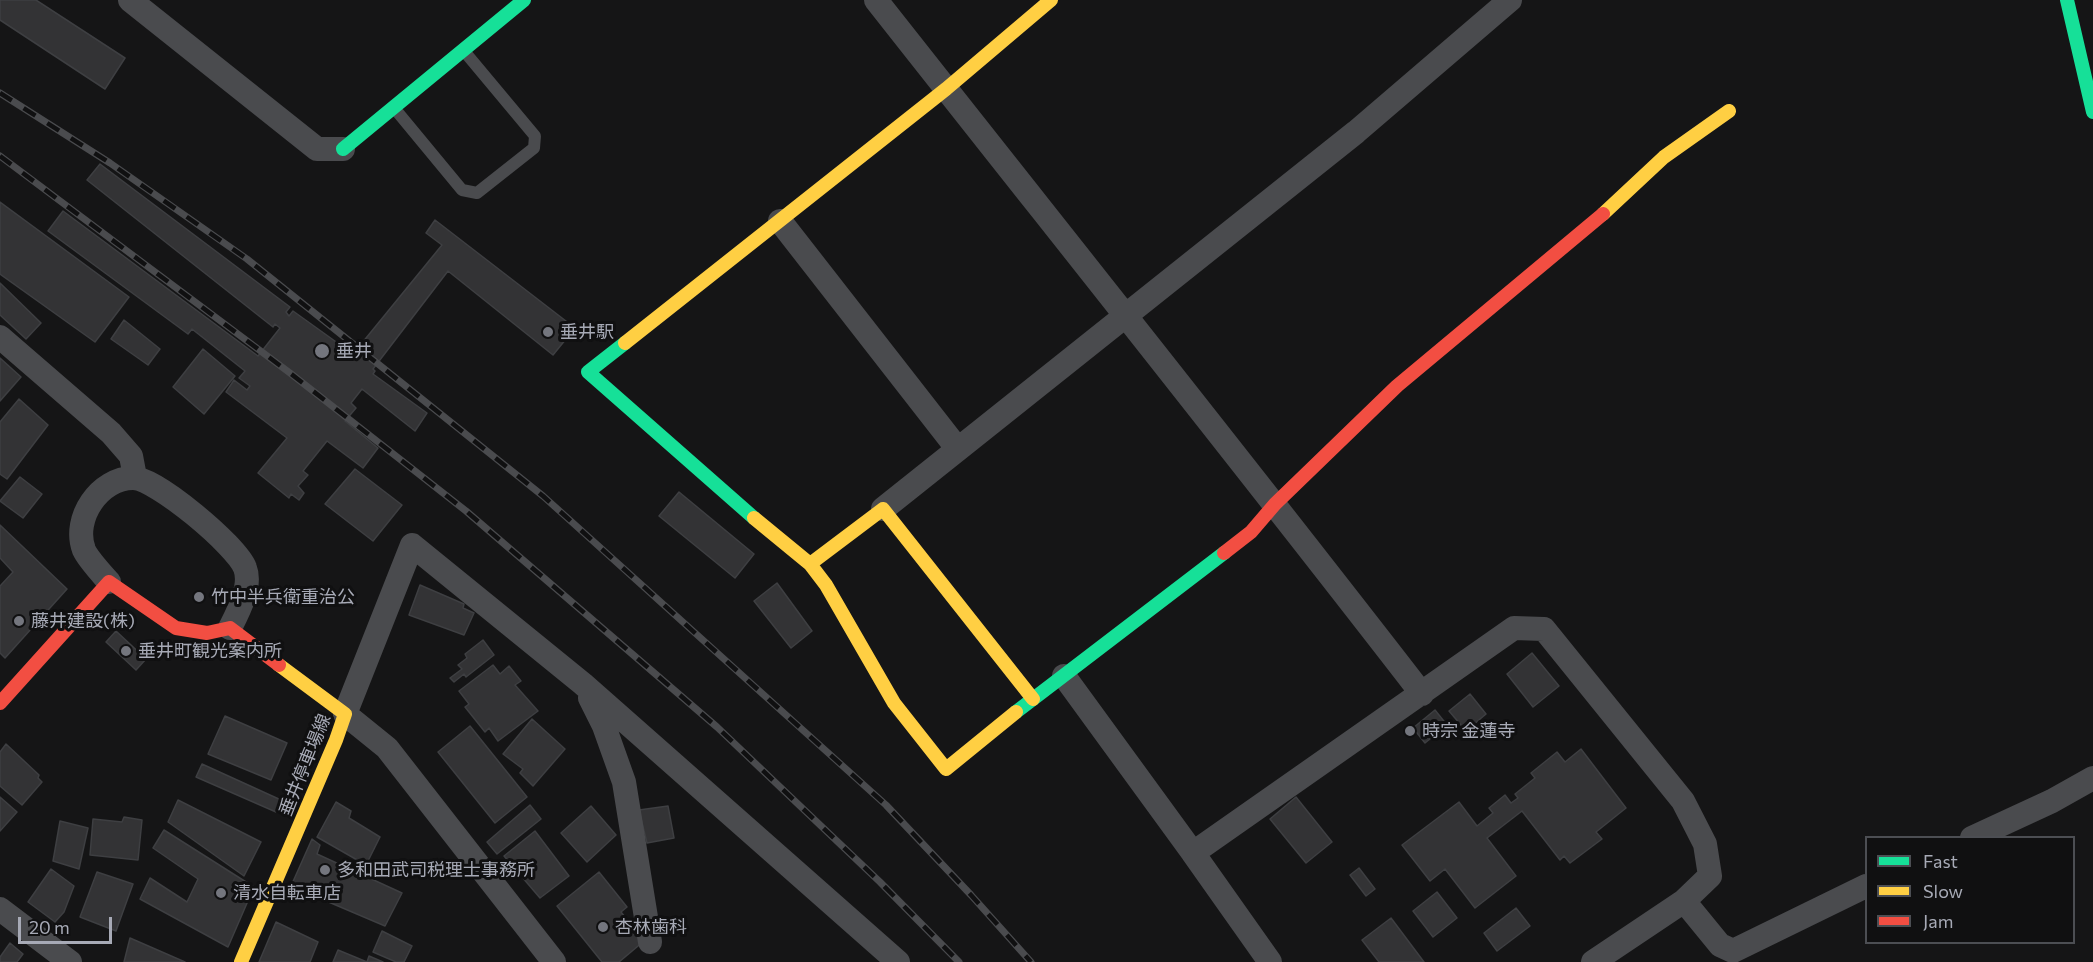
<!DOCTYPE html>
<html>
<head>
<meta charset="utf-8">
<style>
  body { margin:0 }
  #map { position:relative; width:2093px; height:962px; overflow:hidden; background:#151516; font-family:Commissioner,sans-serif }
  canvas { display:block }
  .legend { position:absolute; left:1865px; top:836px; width:210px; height:108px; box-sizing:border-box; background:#101011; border:2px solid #4c4e53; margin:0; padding:8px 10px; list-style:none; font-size:18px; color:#a7aab6 }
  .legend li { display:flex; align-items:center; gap:12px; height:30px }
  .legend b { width:30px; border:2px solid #4c4e53 }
  .scale { position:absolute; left:18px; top:917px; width:94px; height:27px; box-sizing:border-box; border:3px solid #a7aab6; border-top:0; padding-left:8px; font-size:18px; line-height:21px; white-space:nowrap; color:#a7aab6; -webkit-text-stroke:4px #101011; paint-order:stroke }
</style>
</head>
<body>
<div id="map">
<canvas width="2093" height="962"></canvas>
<ul class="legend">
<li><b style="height:8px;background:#16e098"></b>Fast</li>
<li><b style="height:8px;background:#ffcf43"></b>Slow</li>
<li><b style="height:8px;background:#f24e42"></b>Jam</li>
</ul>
<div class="scale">20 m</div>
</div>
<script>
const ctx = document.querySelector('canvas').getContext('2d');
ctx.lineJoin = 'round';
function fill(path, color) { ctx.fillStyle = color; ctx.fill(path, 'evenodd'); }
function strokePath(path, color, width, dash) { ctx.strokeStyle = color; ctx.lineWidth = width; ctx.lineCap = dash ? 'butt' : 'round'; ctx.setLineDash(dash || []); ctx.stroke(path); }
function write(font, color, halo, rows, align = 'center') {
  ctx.font = font + ' Commissioner,"Noto Sans JP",sans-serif'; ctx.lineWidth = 6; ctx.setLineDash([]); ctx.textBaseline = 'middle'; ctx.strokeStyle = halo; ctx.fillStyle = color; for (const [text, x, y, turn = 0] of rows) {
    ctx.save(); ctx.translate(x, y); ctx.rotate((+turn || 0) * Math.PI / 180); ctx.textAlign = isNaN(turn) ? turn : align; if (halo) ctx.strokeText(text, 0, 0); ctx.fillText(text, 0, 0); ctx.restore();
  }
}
const building = new Path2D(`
  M0,0H36L125,58L105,89L0,20Z
  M100,164L290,307L286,312L289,316L293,311L353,354L442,245L426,233L435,220L575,328L553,355L448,271L373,369L375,371L373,374L427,413L415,431L362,389L351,403L356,408L345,421L378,448L363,468L327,441L303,471L308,475L298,486L304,493L299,500L291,494L289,498L258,473L287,438L226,392L234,380L247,390L250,386L239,378L245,371L192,329L188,334L48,231L63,211L258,356L280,328L275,324L273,327L87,180Z
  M0,202L129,297L95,342L0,274Z
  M0,283L41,323L26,339L0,315Z
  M124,320L160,349L148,365L111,339Z
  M203,349L235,376L204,414L173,387Z
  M0,358L21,377L0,401Z
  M19,399L48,425L7,479L0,474V422Z
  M355,469L402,505L373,541L325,504Z
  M20,477L42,494L23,518L0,501Z
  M679,492L754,554L735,578L659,516Z
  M0,525L67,589L5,658L0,653V586L13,572L0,558Z
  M777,583L812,631L791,648L754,601Z
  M420,585L464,604L463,608L474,613L464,635L409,615Z
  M116,631L146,659L136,670L106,642Z
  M483,640L494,655L466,677L464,674L454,682L450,678L462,669L458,665L467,658L465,654Z
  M1532,653L1559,686L1533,707L1507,674Z
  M493,665L500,674L509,666L521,681L515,685L538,711L498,741L489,728L485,732L465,707L469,704L459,691Z
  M1470,694L1486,714L1466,731L1449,711Z
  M1435,710L1447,725L1425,743L1413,728Z
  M225,716L287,743L271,780L208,754Z
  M532,719L565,749L533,786L520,773L523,769L503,754Z
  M470,726L527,797L495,823L438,752Z
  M6,744L39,775L38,778L42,782L22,805L0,786V752Z
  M1581,749L1626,808L1596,832L1602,839L1570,863L1564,856L1560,860L1522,811L1487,838L1516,876L1475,908L1445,869L1430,881L1402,845L1459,802L1477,826L1493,813L1489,808L1505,795L1511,803L1518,798L1515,794L1535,778L1531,773L1557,752L1565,762Z
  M202,764L281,800L276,812L196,777Z
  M0,797L17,812L0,831Z
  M1296,797L1332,842L1306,863L1270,819Z
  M178,800L261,842L244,876L168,822Z
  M336,802L351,811L349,818L380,837L366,865L317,837Z
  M530,805L541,819L497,854L487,842Z
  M591,806L616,835L587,862L561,833Z
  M668,806L674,838L647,843L639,810Z
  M124,817L142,820L138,860L90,855L93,819L122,822Z
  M60,821L88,828L79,869L53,861Z
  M164,830L254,887L228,947L140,899L150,878L187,902L198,879L153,848Z
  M535,831L569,876L540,898L504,856Z
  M312,839L320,845L317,854L402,893L385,926L291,886Z
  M1359,868L1375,889L1366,896L1350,875Z
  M51,869L74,886L64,912L55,922L28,902Z
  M97,872L133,884L116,931L80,917Z
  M599,872L627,907L621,912L644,941L619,962H602L557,906Z
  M1437,892L1457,918L1433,937L1413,911Z
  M1516,908L1530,926L1497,951L1484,933Z
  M1391,918L1424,962H1379L1362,940Z
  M276,922L318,942L310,962H259Z
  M382,931L412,946L404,962H396L373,952Z
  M130,938L185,962H124Z
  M10,943L23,954L17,962H0V957Z
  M338,950L367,962L369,956L383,962H333Z`);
fill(building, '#333335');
strokePath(building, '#3e3f42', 1.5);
strokePath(new Path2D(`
  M395,109L462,190L477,193L534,148L535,136L464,51`), '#4a4b4e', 12);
strokePath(new Path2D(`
  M130,0L317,149H343
  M876,0C1058,231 1242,461 1422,694
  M780,221L957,448
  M0,337L111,433L131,456L135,477
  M883,509L1356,132L1510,0
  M109,582C102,574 88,559 84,550C72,518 100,478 133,478C156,478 237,546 245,568C252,586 238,612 230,628
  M1064,676L1193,853
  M590,698L604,726L624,782L650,942
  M1972,838L2052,801L2093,778
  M1684,901L1720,945L1733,951L1866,886
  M0,909L70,962
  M554,962L387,748L345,714L412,545L583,684L898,962
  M1270,962L1193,853L1514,628L1544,629L1683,801L1705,844L1710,876L1684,901L1593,962`), '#4a4b4e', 24);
strokePath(new Path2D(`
  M2067,0L2093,112
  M343,149L524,0
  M625,343L588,372L754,518
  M1016,712L1224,553`), '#16e098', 14);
strokePath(new Path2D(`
  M1603,214L1664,157L1729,111
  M625,343L946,89L1051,0
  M754,518L810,564L883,509L1033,699
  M810,564L826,585L894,703L946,769L1016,712
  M241,962L336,740L345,714L279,665`), '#ffcf43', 14);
strokePath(new Path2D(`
  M1224,553L1251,532L1275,504L1397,386L1603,214
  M0,703L109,582L176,628L207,633L230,628L279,665`), '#f24e42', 14);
const rail = new Path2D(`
  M0,93L110,163L247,259L543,496L886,805L971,895L1031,962
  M0,156L290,373L466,511L717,727L880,882L959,962`);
strokePath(rail, '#4a4b4e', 7);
strokePath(rail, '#101011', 4.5, [14]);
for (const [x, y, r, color] of [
  [548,332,6,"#74767e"],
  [322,351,8,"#74767e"],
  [199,597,6,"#74767e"],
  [19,621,6,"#74767e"],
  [126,651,6,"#74767e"],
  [1410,731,6,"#74767e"],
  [325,870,6,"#74767e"],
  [221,893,6,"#74767e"],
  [603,927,6,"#74767e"]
]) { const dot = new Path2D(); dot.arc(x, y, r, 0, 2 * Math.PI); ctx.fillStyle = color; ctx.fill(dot); strokePath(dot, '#101011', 2); }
write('18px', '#a7aab6', '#101011', [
  ["垂井駅",560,332],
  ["垂井",336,351],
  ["竹中半兵衛重治公",211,597],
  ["藤井建設(株)",31,621],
  ["垂井町観光案内所",138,651],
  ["時宗 金蓮寺",1422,731],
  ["多和田武司税理士事務所",337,870],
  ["清水自転車店",233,893],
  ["杏林歯科",615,927]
], 'left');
write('18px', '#a7aab6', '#101011', [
  ["垂井停車場線",305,765,-68]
]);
</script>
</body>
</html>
